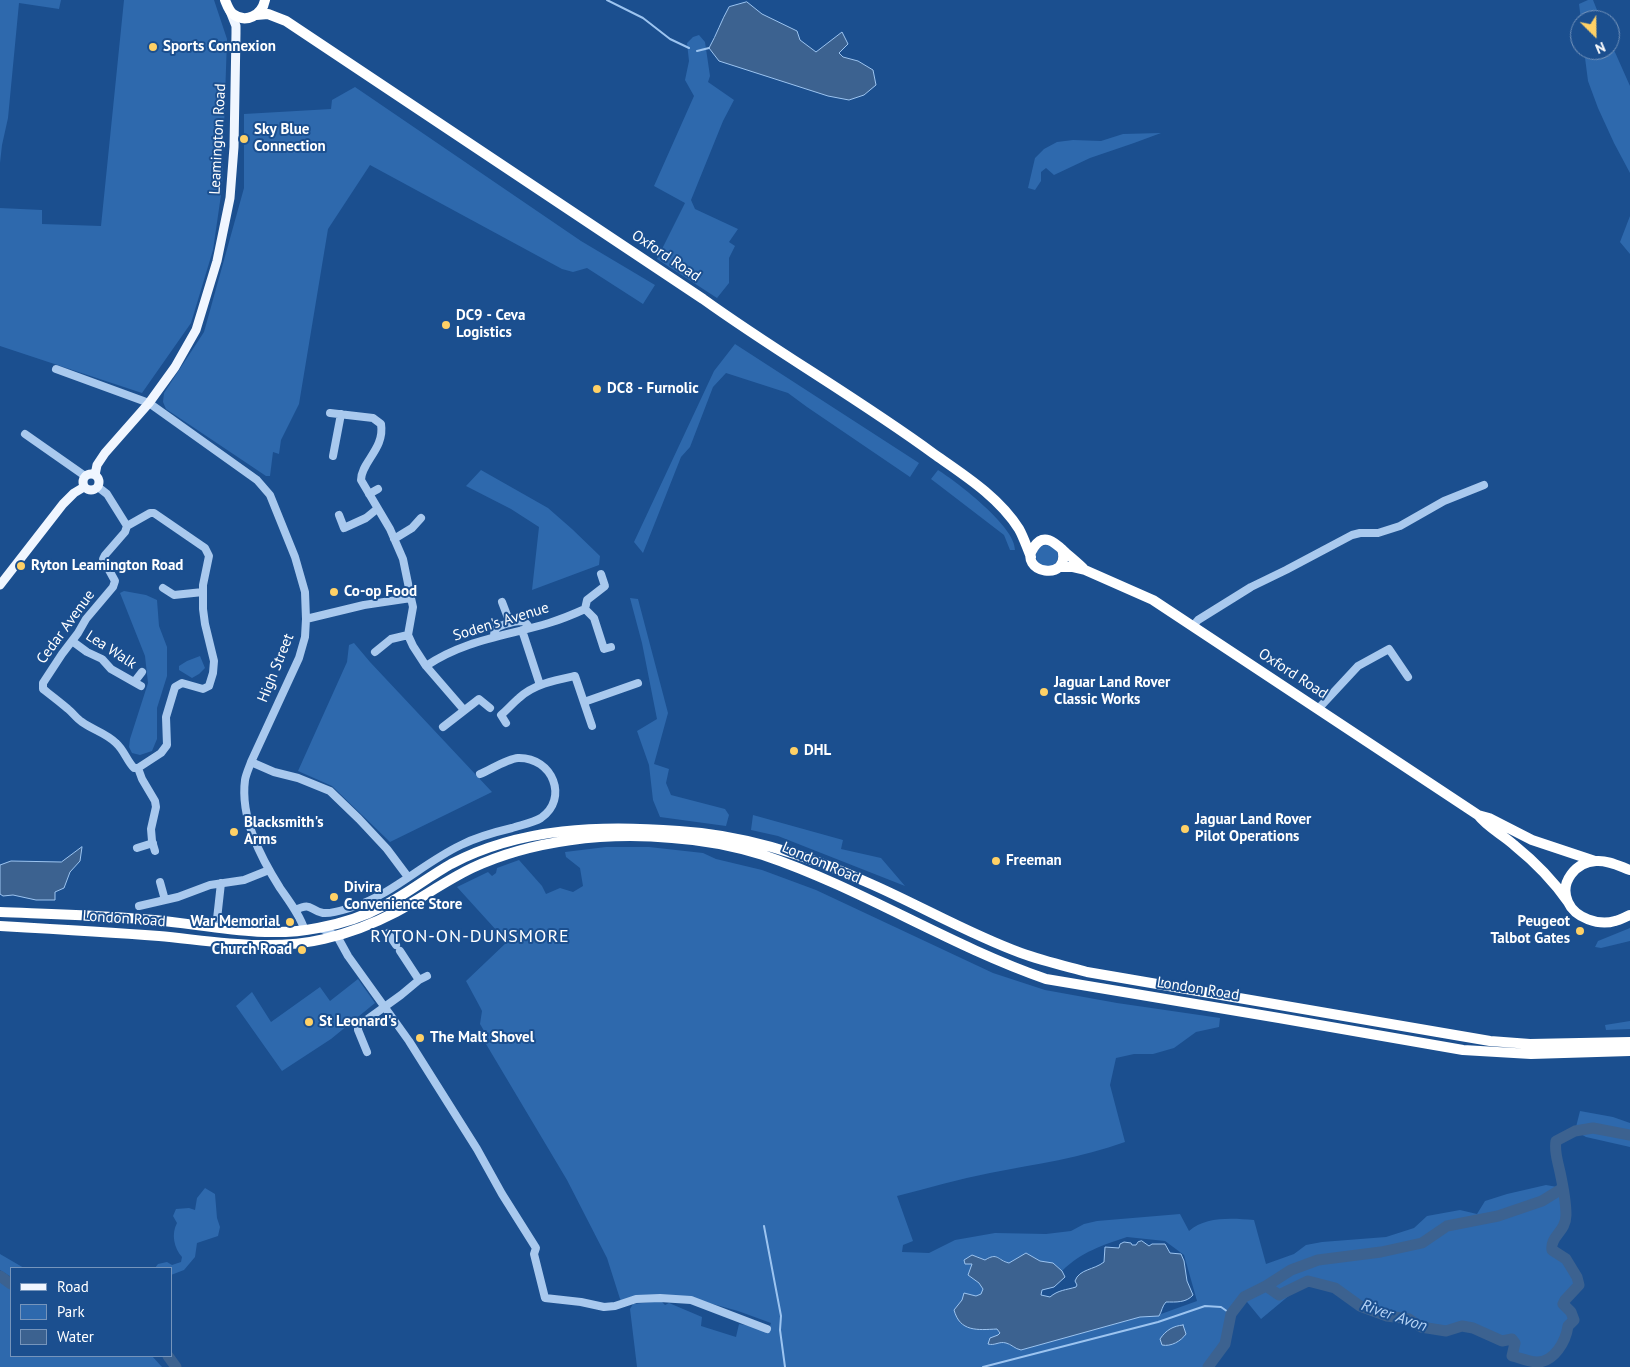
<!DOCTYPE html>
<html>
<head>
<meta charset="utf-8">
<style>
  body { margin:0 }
  #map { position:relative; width:1630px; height:1367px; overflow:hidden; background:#1b4f8f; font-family:"PT Sans",sans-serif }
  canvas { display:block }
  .legend { position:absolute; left:10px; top:1267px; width:162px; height:90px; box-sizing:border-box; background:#1b4f8f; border:1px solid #7695bc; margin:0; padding:6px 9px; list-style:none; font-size:15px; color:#fff }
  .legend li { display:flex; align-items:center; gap:10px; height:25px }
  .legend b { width:25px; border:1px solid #7695bc }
  .north { position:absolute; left:1570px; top:10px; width:50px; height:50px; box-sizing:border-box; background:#1b4f8f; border:1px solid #7695bc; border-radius:50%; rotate:157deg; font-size:14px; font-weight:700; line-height:20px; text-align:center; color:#fff }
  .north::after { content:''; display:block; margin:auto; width:18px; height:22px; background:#ffd166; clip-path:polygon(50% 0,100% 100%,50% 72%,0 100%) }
</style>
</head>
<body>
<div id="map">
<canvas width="1630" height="1367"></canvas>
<ul class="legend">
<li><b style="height:6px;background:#f0f6ff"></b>Road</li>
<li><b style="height:14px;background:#2e69ad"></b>Park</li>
<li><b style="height:14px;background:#3c6290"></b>Water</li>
</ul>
<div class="north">N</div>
</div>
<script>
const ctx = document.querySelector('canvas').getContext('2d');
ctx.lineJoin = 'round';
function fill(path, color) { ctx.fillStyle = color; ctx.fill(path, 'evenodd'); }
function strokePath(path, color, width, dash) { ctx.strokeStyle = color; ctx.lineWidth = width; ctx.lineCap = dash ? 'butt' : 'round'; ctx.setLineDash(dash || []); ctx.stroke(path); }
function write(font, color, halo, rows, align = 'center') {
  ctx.font = font + ' "PT Sans",sans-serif'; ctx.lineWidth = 4; ctx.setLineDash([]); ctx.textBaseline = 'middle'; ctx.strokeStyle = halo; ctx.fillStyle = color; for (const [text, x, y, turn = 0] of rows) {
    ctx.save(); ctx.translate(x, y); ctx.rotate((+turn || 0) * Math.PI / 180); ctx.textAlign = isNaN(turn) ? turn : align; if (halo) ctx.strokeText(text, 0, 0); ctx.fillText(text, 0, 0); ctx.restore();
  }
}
fill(new Path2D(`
  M0,0H61L59,9L19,3L8,118L2,145L0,163Z
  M124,0H214L227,39L222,188L213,250L191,323L142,393L0,346V208L42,210V224L101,226Z
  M1588,0H1593L1601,20H1581L1579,4Z
  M699,35L705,42L710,76L708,82L734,100L723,121L691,200L695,209L738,229L729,242L735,246L729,258V283L717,298L657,259L685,203L654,186L694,96L685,80L689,61L687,43L693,37Z
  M1610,41L1630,86V173L1614,143L1598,108L1588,81L1584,50H1610Z
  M355,87L581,241L655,285L643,304L587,268L573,272L562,269L370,165L328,229L299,404L281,440L279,454L273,452L270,476H266L166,409L163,402L164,393L204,332L244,188V114L331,109L332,100Z
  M1161,133L1134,143L1090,158L1054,175L1046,168L1041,172V181L1035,190L1028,188L1035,158L1044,149L1057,142L1073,140L1101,141L1123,134Z
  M1630,216V254L1620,242Z
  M735,344L919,463L910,477L807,407L788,393L726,373L713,387L690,447L681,457L643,553L634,542L714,371Z
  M481,470L548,508L572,529L600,556L599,565L532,590L539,527L511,509L466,486Z
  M938,470C957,482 1016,527 1015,550H1010L1004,535L931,479Z
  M1036 556a11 11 0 1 1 22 0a11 11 0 1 1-22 0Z
  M124,591L146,595L157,600L159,626L167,647V676L157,708V739L152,751L140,755L132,753L129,747L130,739L148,683L145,656L120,593Z
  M630,598L638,599L668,713L654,764L669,769L666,783L671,795L725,809L729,815L726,826L660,817L653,800L649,765L637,731L657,719L642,643Z
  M354,643L370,662L492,792L390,842L332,786L298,771L347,662L349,645Z
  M200,656L205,668L199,674L192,678L179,670V666L187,661Z
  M753,815L843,840L841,849L881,858L905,886L778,836L751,830Z
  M606,847H649L703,853L716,859L762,870L816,890L993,973L1045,990L1117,1003L1220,1018L1219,1027L1196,1032L1174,1048L1153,1054H1134L1116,1058L1110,1085L1125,1142C1081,1158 1036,1164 990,1173C959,1179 928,1188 897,1196L913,1241L903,1245L902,1252L929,1253L955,1240L995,1233L1046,1234L1071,1231L1084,1224L1097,1221L1180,1214L1189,1231C1205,1216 1233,1218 1254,1220L1266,1264L1294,1254L1306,1245L1322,1242L1386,1237L1414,1228L1427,1216L1460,1210L1477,1214L1485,1201L1507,1194L1546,1185L1563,1188C1564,1200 1568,1214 1564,1226C1561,1235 1550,1238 1552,1250L1566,1259L1577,1277L1579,1285L1565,1299L1563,1304L1571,1312L1574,1320C1567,1327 1569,1326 1567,1334C1562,1347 1551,1363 1536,1362C1528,1361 1520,1358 1512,1356L1515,1343L1512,1339L1502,1341L1473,1328L1462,1326L1446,1331L1421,1327L1409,1319L1387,1316L1360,1306L1334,1288L1308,1281L1303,1284L1261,1319L1243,1297L1231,1314L1225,1344L1208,1367H637L630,1309L633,1304L661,1301L665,1305L669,1303L702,1317L701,1326L736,1337L739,1324L769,1329L771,1323L738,1311L691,1298L621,1302L607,1258L567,1180L486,1044L490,1041L480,1024L482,1011L480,1007L466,981L507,942L457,887L488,872L492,876L496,873L497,868L519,860L542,886L546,894L560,888L573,892L583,886L580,868L566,857L565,852ZM1127,1237L1165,1241L1184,1255L1197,1301L1161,1314L1159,1316L1140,1317L1021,1350C1007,1347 1010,1339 993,1345L1000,1333L997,1329H972L954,1310L969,1294L976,1296L981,1294L983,1289L979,1283L968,1275L972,1264H965L976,1256L985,1260L995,1256L1009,1263L1026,1253L1040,1261L1053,1263L1062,1271C1081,1252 1103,1245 1127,1237Z
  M1630,928V941L1601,948L1595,947L1598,941Z
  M358,979L375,1003L331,1039L282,1071L236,1006L252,992L271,1022L320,987L330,1001Z
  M1630,1021V1029L1606,1030L1605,1025Z
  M1580,1111L1613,1117L1630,1123V1147L1586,1137L1575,1131Z
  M205,1188L215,1194L217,1218L220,1227L218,1236L197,1243L195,1257L184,1270L171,1275V1268H155L158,1264L167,1262L172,1265L181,1262L182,1257C174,1248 171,1234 177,1223L173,1216L176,1209L189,1208L195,1210L197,1198Z
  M0,1254L24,1268H11V1277L0,1270Z
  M0,1282L11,1289V1356H152L162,1367H0Z`), '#2e69ad');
const water = new Path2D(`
  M747,2L762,14L797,31L800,40L816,52L842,32L848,44L839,53L843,57L858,61L873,70L876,85L864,95L849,100L828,96L719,61L709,48C717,34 721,21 729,7Z
  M82,847L80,861L70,872L64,888L55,892V900H36L13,895L3,896L0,894V865L11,861L61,862Z
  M1142,1241L1149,1246L1152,1244H1165L1170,1253L1181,1254L1184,1261L1187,1281L1193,1295C1186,1303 1176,1302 1166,1302C1162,1306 1162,1311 1159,1316L1140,1317L1021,1350C1015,1349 1011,1344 1006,1343C999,1341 995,1346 988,1344L990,1338L998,1335L1000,1333L997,1329C977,1330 960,1332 954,1310L962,1300L964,1293L976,1296L981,1294L983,1289L979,1283L968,1275L972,1264H965L964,1260L972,1255L985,1260C998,1252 997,1260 1009,1263L1026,1253L1040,1261L1053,1263L1062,1271L1065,1277L1054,1287L1042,1290L1041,1295L1050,1297C1058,1290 1066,1290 1076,1287L1077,1285L1075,1281C1079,1269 1094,1270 1104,1262L1105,1247L1119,1248L1120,1244L1124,1242L1131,1243L1132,1245H1136L1138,1242Z
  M1183,1325L1186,1334C1181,1341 1171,1347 1162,1345L1160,1339C1166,1330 1173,1326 1183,1325Z`);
fill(water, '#3c6290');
strokePath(water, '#9cc4f0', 1);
strokePath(new Path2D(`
  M607,0L643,18L670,39L689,48
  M697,51L709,48
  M764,1226L781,1316L780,1330L785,1367
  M983,1367L1158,1322L1205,1306L1221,1307L1231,1314`), '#9cc4f0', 2);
strokePath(new Path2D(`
  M0,1276L11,1284
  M1266,1286L1279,1295L1308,1281L1335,1288L1360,1306L1387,1316L1409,1319L1421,1327L1446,1331L1462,1326L1473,1328L1502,1341L1512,1339L1515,1343L1512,1356C1520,1358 1528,1361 1536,1362C1554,1363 1566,1341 1568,1326L1574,1320L1571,1312L1563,1304L1565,1300L1579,1285L1577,1277L1566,1259L1552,1250C1550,1236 1566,1232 1566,1215C1566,1201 1563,1186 1560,1172C1558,1162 1554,1152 1556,1141L1575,1131L1593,1128L1630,1135
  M168,1356L176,1367
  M1208,1367L1225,1344L1231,1314L1244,1297L1266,1286L1291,1270L1318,1260L1381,1252L1422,1243L1447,1226L1498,1216L1542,1201L1563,1188`), '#3c6290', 11);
strokePath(new Path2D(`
  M56,369L149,403L257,480L270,495L295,557L305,592L306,619L305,637L299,658L251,762C249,768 246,774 245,780C240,818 261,858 280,888C289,901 300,915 305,931
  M25,434L85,476
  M333,456L341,414
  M98,487L107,494L127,526L150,513H154L205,548L209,556L203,585V609L205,624L214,661L213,673L209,686L203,689L182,683L175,687L166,717L167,745L161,753L138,768
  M369,494L378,489
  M339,515L344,528L366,518L377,509
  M127,526L125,532L105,555L103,559L115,581L113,587L86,619L78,633L62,654L43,683V689C52,696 60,702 68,709C73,713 77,719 82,722C93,730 106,733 116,743C124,750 127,761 134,768H138
  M394,539L412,528L421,518
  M601,574L605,586L587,600L585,609L594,618L604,649L611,647
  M163,588L174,595L203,592
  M411,598L413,607L408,635L413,646L426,666L464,710
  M502,602L510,623
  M306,619L364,605L411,598L403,559L390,529L361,480C361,462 385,449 381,424L373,418L330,413
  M1193,626L1198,620L1251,587L1286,570L1352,535L1360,533H1378L1400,526L1444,501L1484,485
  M522,630L540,685
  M494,637C494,634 494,631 496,629C499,625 520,619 524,622C526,622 529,627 529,628
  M72,641L87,652L102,659L111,669L141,686
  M375,652L391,639L408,635
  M426,666C464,640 506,636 549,623C562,619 574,614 585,609
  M135,681L142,672
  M584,702L638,683
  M1319,708L1358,666L1389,649L1408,677
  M506,723L501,715C507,710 513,703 519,698C534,684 556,680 575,676L592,726
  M443,727L479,699L490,708
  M251,762L274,772L298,778L330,791L359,819L387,849L408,877
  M138,768L142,779L155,801L156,807L151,829L152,841L155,851
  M137,848L153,843
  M160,882L165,900
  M139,906L178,897L210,885L244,880L269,870
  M295,910C313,902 308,910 323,913C332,914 343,910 353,907C393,894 423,863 461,845C477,837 495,832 512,828C521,825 533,823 541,818C569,799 553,757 518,758C507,759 490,770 480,774
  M217,919L221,883
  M320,928L337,936L348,956L409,1041L477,1149L502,1194L536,1248L534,1254L545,1298L581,1302L604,1307L615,1306L636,1299L660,1298L691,1300L767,1329
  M388,933L396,945
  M400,951L419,980
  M367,1052L358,1030V1026L401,995L419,980L427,976`), '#a9c9ee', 8);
strokePath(new Path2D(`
  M83 482a8 8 0 1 1 16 0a8 8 0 1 1-16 0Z
  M95,475L97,465L105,453L149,403L175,367L196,330L217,261L230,198L234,147L236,33V26L230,11
  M0,585L63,504L74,493L84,487`), '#f0f6ff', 9);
strokePath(new Path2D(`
  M225,0C227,5 229,11 233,14C246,24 262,15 265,0
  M256,15L268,14L286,21L703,299C778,353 859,399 934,454C964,475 999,497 1019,529C1024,538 1027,548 1031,557
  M1062,549C1072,584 1016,572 1034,547C1045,531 1057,545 1066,553C1072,558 1078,563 1083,568
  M1059,567H1072L1085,570L1153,600L1478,815C1488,828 1502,834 1514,845C1535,862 1553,880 1568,902
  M1478,815L1489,818L1532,840L1595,861
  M1630,870C1619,866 1608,860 1596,861C1576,862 1559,882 1568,902C1575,918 1599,926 1615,921C1620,920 1625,917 1630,915
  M0,912C51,914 103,915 154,920C208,925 264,939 318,928C340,924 363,917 383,906C407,894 428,877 451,864C521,827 602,825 679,831C746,835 810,856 871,884C921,906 969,934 1021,953C1043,961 1065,966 1087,972L1490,1041L1530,1044L1630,1042
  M0,926C53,929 106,932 159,936C213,941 270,952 324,939C349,933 373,924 396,912C422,898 445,881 472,868C532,840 606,832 672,838C702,840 734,846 763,855C861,888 948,945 1046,979L1279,1018L1463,1050L1531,1054L1630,1051`), '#fff', 10);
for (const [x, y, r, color] of [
  [153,47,5,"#ffd166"],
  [244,139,5,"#ffd166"],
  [446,325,5,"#ffd166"],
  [597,389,5,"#ffd166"],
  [21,566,5,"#ffd166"],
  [334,592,5,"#ffd166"],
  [1044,692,5,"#ffd166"],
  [794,751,5,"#ffd166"],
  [1185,829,5,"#ffd166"],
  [234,832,5,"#ffd166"],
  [996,861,5,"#ffd166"],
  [334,897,5,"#ffd166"],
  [290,922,5,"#ffd166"],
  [1580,931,5,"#ffd166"],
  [302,950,5,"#ffd166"],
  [309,1022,5,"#ffd166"],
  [420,1038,5,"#ffd166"]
]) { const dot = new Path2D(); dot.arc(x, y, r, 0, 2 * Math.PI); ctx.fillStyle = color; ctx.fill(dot); strokePath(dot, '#1b4f8f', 2); }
write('bold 15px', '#fff', '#1b4f8f', [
  ["Sports Connexion",163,47],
  ["Sky Blue",254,130],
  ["Connection",254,147],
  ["DC9 - Ceva",456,316],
  ["Logistics",456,333],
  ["DC8 - Furnolic",607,389],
  ["Ryton Leamington Road",31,566],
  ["Co-op Food",344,592],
  ["Jaguar Land Rover",1054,683],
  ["Classic Works",1054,700],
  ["DHL",804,751],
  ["Jaguar Land Rover",1195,820],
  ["Pilot Operations",1195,837],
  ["Blacksmith's",244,823],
  ["Arms",244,840],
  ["Freeman",1006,861],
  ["Divira",344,888],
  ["Convenience Store",344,905],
  ["War Memorial",280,922,"right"],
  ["Peugeot",1570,922,"right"],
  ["Talbot Gates",1570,939,"right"],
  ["Church Road",292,950,"right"],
  ["St Leonard's",319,1022],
  ["The Malt Shovel",430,1038]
], 'left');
write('15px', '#fff', '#1b4f8f', [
  ["Leamington Road",218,139,-87],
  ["Oxford Road",666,256,34],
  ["Soden's Avenue",501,622,-17],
  ["Cedar Avenue",66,627,-54],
  ["Lea Walk",111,650,33],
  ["High Street",276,668,-68],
  ["Oxford Road",1293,674,33],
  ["London Road",821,863,23],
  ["London Road",124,919,4],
  ["London Road",1198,989,9]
]);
write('italic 16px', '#b5d3f5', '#1b4f8f', [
  ["River Avon",1394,1316,19]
]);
ctx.letterSpacing = '1px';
write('18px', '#fff', '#1b4f8f', [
  ["RYTON-ON-DUNSMORE",470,937]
]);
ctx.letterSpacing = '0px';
</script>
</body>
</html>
